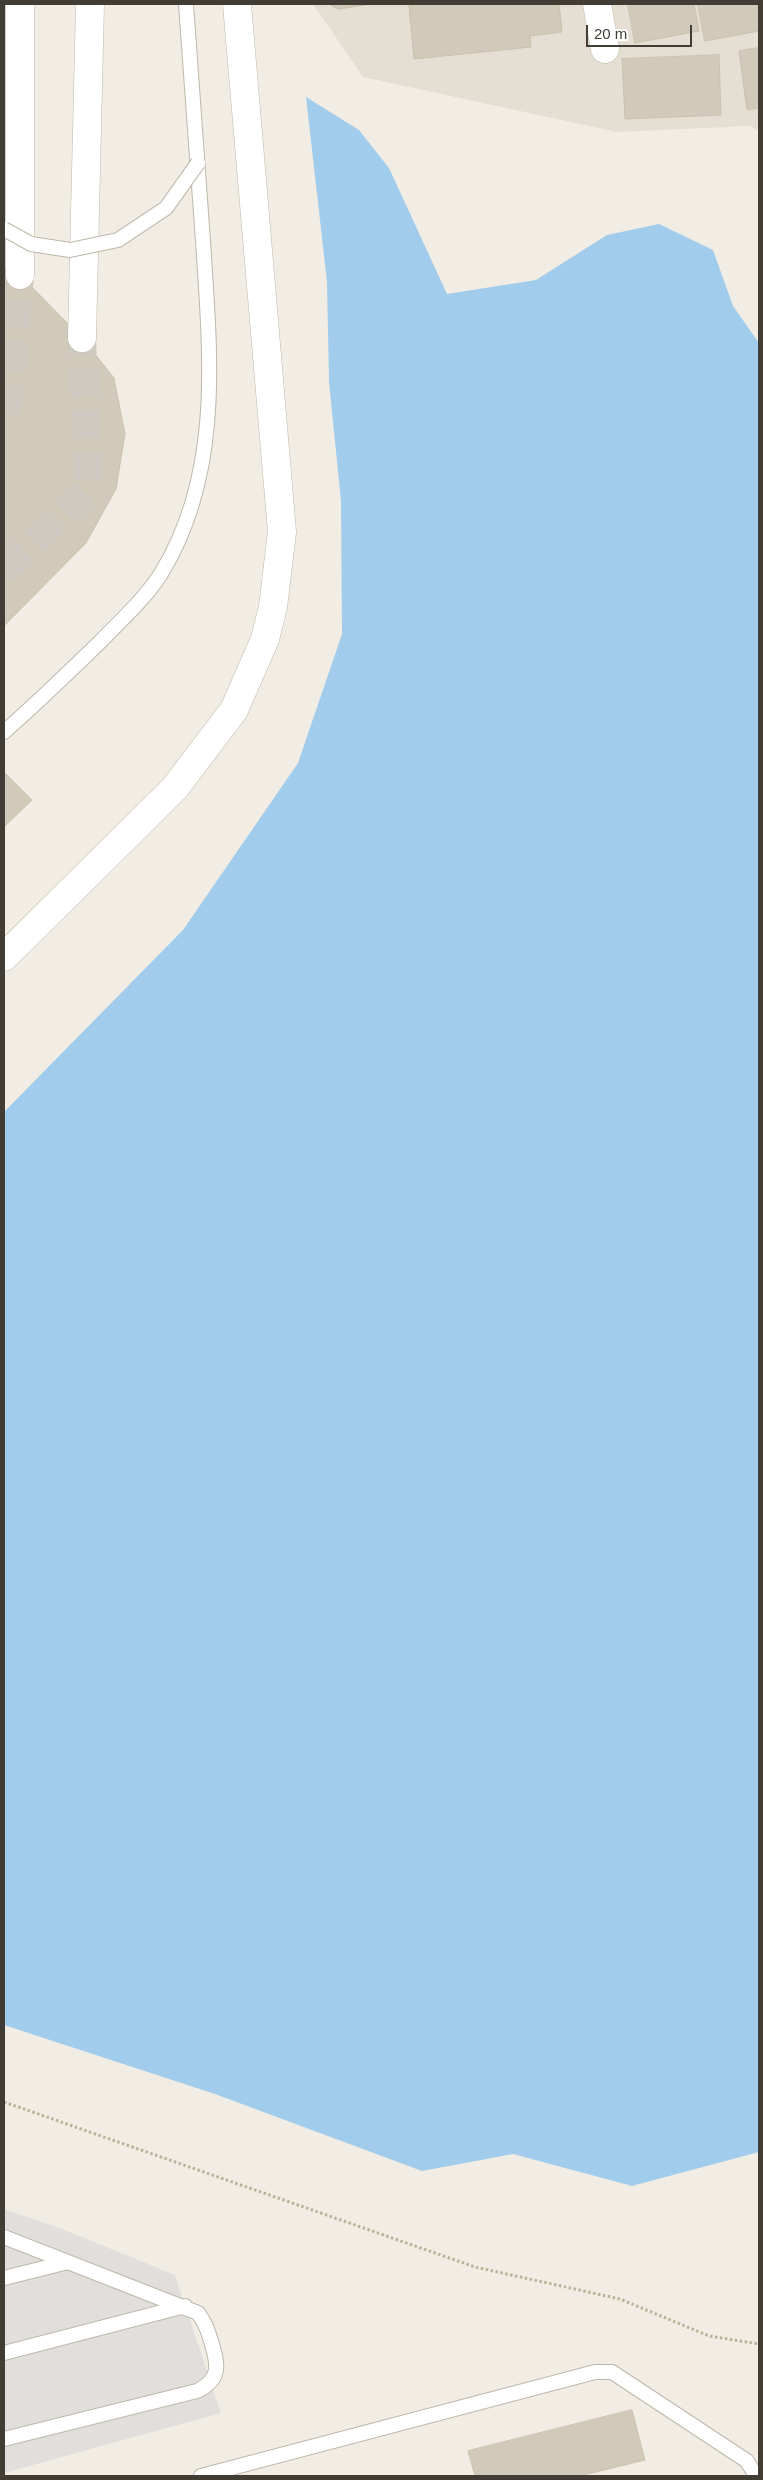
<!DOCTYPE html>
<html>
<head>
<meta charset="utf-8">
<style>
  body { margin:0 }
  #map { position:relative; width:763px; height:2480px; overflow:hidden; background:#f1ede4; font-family:Arial,sans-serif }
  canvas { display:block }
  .frame { position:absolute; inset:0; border:5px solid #423d34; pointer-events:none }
  .scale { position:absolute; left:586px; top:25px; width:106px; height:22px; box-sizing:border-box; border:2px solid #423d34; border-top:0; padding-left:6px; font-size:15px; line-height:18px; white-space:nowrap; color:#423d34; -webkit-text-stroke:4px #fff; paint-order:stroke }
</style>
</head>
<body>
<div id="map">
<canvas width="763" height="2480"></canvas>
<div class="frame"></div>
<div class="scale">20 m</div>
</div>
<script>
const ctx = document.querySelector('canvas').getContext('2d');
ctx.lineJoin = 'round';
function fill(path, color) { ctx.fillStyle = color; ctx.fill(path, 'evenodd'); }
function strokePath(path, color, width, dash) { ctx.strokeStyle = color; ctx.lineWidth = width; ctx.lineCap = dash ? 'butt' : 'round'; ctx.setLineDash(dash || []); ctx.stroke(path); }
fill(new Path2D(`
  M313,4H759V131L750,126L617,132L363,77Z`), '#e4dfd2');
fill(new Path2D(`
  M4,2209L62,2229L175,2275L221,2413L4,2473Z`), '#e1dfdc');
fill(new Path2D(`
  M306,97L359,130L389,168L447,294L536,280L607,235L659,224L713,250L733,306L759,343V2152L632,2186L513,2154L422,2171L215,2094L4,2025V1112L183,930L298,763L342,634L341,501L329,382L327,282Z`), '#a2cceb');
const building = new Path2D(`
  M329,4H371L339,9Z
  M429,4H559L562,32L530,36L531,47L414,59L409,6Z
  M628,4H694L699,31L635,43Z
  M698,4H759V31L705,41Z
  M759,48V108L747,110L739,51Z
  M719,55L721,115L625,119L622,59Z
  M4,268L20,275L82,338L114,378L125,434L116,489L86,543L4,626Z
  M4,772L32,800L4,827Z
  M632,2410L645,2460L580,2476H475L468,2451Z`);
fill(building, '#d1c9ba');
strokePath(building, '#ccc1ae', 1);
strokePath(new Path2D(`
  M4,410L8,405L20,275
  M4,570L89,489L82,338`), '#cecac1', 28, [28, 14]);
const service = new Path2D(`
  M4,732C37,703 69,672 101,641C122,619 146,598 162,572C223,471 210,353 203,241C198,162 192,83 186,4
  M4,2237L198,2313C205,2322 208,2330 211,2341C218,2364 222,2379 197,2391L4,2439
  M4,2278L68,2262
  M4,2353L185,2306
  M201,2476L595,2372H612L747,2461L756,2476`);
const minor = new Path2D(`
  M597,4L605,49
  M4,957L174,789L234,710L265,639L273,607L282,532L237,4`);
const tertiary = new Path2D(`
  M20,275V4
  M82,338L90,4`);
strokePath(service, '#beb8aa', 16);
strokePath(minor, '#beb8aa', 29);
strokePath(tertiary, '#beb8aa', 29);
strokePath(new Path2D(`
  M4,2102L475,2267L620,2299L709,2336L759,2344`), '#bcb199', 3, [2.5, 2.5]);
strokePath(service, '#fff', 14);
strokePath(minor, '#fff', 28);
strokePath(tertiary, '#fff', 28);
const serviceBridge = new Path2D(`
  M4,229L31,244L70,250L118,240L166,208L198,163`);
strokePath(serviceBridge, '#beb8aa', 16, []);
strokePath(serviceBridge, '#fff', 14);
</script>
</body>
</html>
